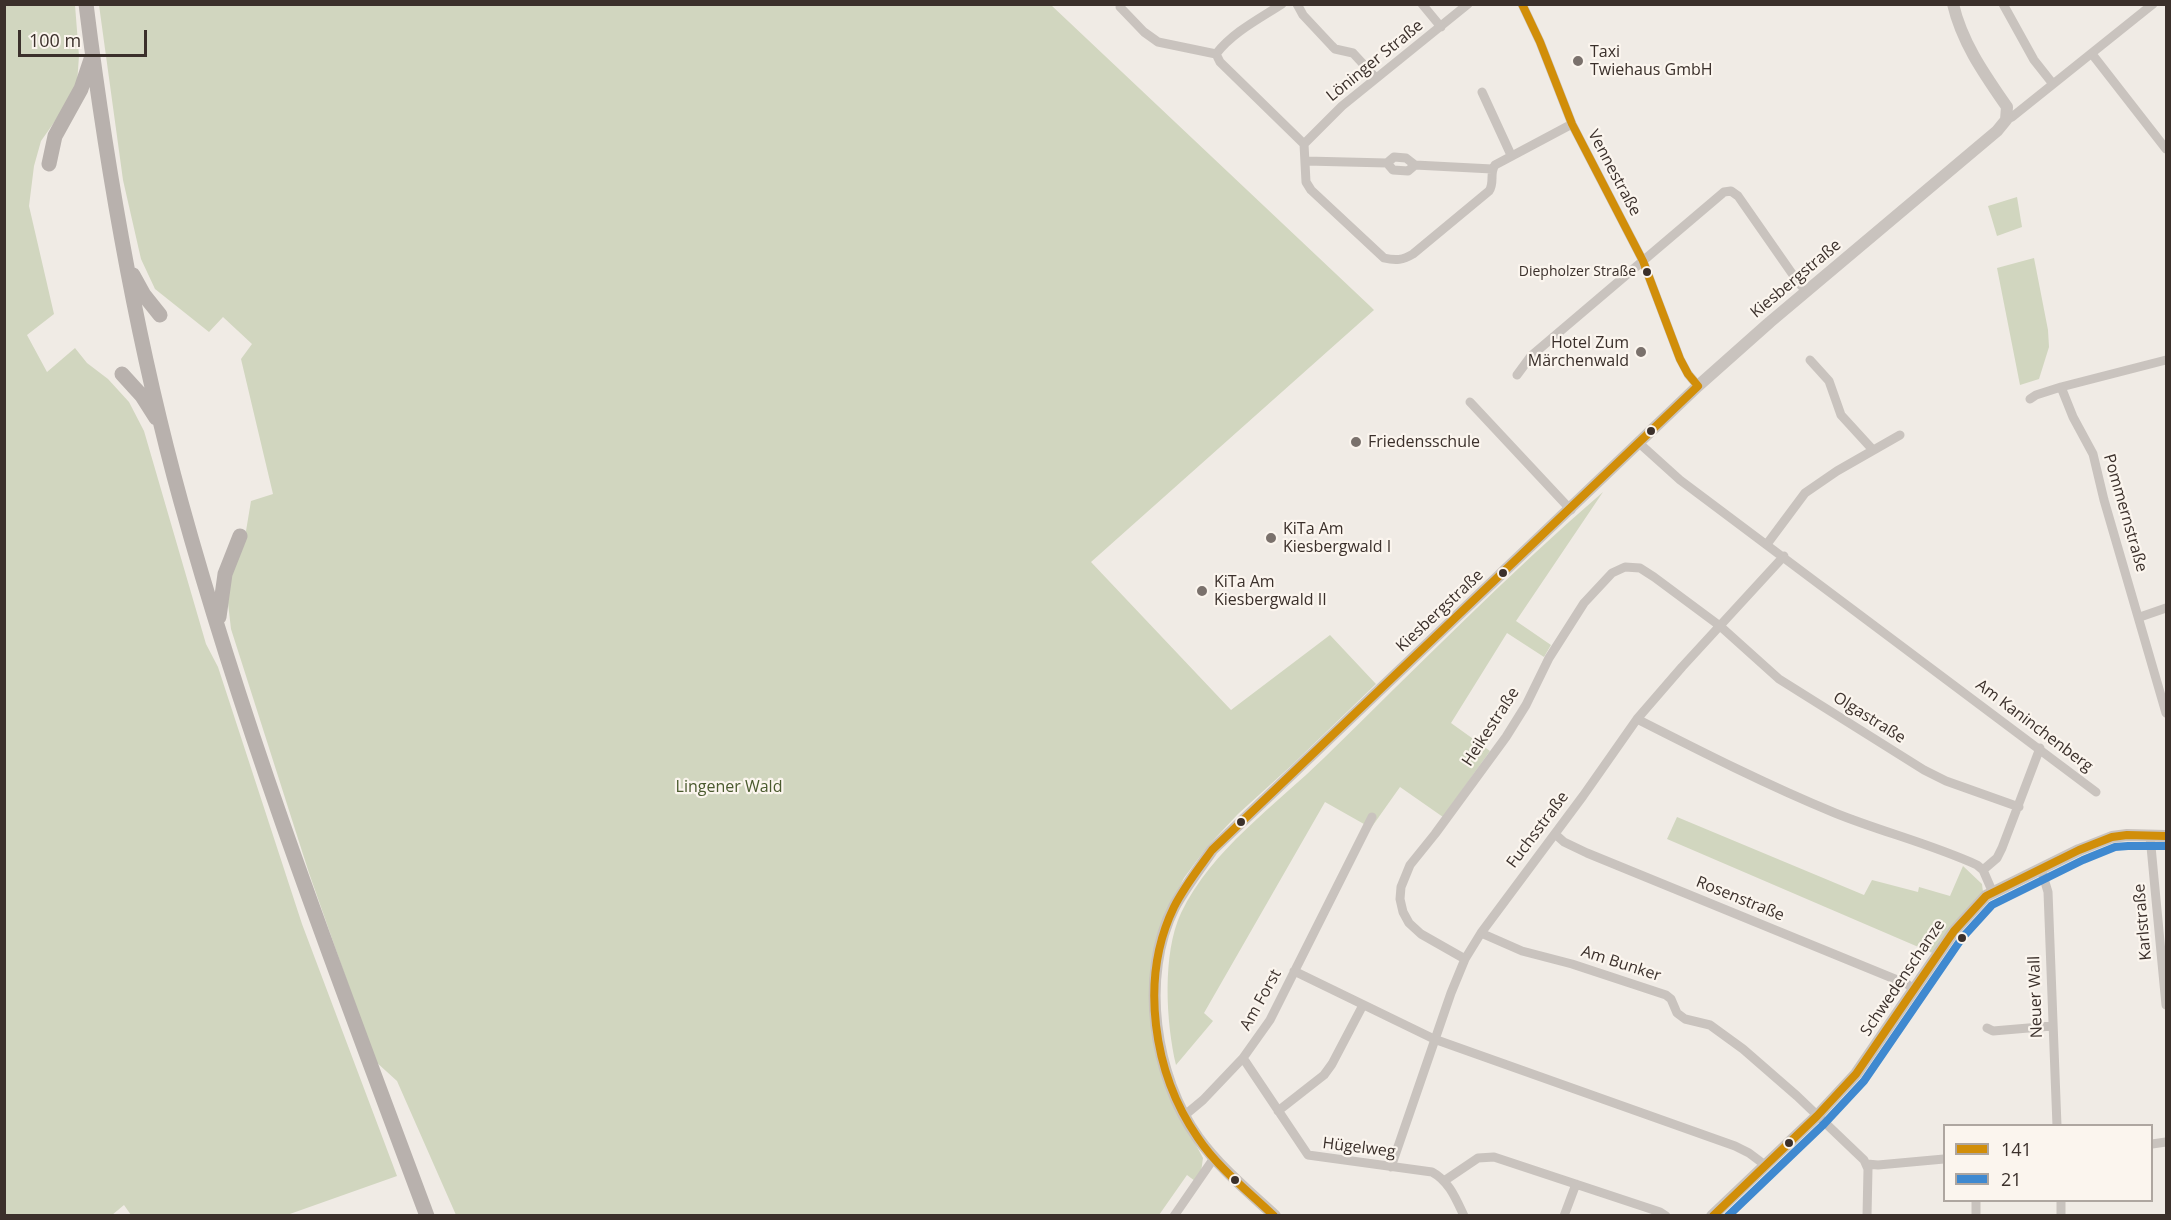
<!DOCTYPE html>
<html>
<head>
<meta charset="utf-8">
<style>
  body { margin:0 }
  #map { position:relative; width:2171px; height:1220px; overflow:hidden; background:#f0ebe5; font-family:"Open Sans",sans-serif }
  canvas { display:block }
  .frame { position:absolute; inset:0; border:6px solid #3b302b; pointer-events:none }
  .legend { position:absolute; left:1943px; top:1124px; width:210px; height:78px; box-sizing:border-box; background:#fbf5ee; border:2px solid #aea6a0; margin:0; padding:8px 10px; list-style:none; font-size:18px; color:#3b302b }
  .legend li { display:flex; align-items:center; gap:12px; height:30px }
  .legend b { width:30px; border:2px solid #aea6a0 }
  .scale { position:absolute; left:18px; top:30px; width:129px; height:27px; box-sizing:border-box; border:3px solid #3b302b; border-top:0; padding-left:8px; font-size:18px; line-height:21px; white-space:nowrap; color:#3b302b; -webkit-text-stroke:4px #fbf5ee; paint-order:stroke }
</style>
</head>
<body>
<div id="map">
<canvas width="2171" height="1220"></canvas>
<div class="frame"></div>
<ul class="legend">
<li><b style="height:8px;background:#d18e09"></b>141</li>
<li><b style="height:8px;background:#3f89d0"></b>21</li>
</ul>
<div class="scale">100 m</div>
</div>
<script>
const ctx = document.querySelector('canvas').getContext('2d');
ctx.lineJoin = 'round';
function fill(path, color) { ctx.fillStyle = color; ctx.fill(path, 'evenodd'); }
function strokePath(path, color, width, dash) { ctx.strokeStyle = color; ctx.lineWidth = width; ctx.lineCap = dash ? 'butt' : 'round'; ctx.setLineDash(dash || []); ctx.stroke(path); }
function write(font, color, halo, rows, align = 'center') {
  ctx.font = font + ' "Open Sans",sans-serif'; ctx.lineWidth = 4.5; ctx.setLineDash([]); ctx.textBaseline = 'middle'; ctx.strokeStyle = halo; ctx.fillStyle = color; for (const [text, x, y, turn = 0] of rows) {
    ctx.save(); ctx.translate(x, y); ctx.rotate((+turn || 0) * Math.PI / 180); ctx.textAlign = isNaN(turn) ? turn : align; if (halo) ctx.strokeText(text, 0, 0); ctx.fillText(text, 0, 0); ctx.restore();
  }
}
fill(new Path2D(`
  M5,5H75L79,56L77,84L67,104L41,141L34,166L29,206L54,314L27,335L47,372L75,348L87,363L108,379L129,402L144,431L206,644L218,667L302,924L397,1176L287,1215H131L124,1205L112,1215L5,1216Z
  M99,5H1051L1371,307L1374,310L1091,562L1231,710L1330,635L1376,684L1292,765L1238,814L1207,847L1184,878L1169,908L1155,974L1171,1098L1203,1158L1201,1172L1195,1181L1187,1175L1159,1215H456L397,1081L375,1061L309,873L231,629L228,603L231,575L244,543L251,501L273,494L241,359L252,344L223,317L209,332L155,289L141,259L123,180Z
  M2017,197L2022,227L1997,236L1988,206Z
  M2034,258L2048,330L2049,347L2039,379L2020,385L1997,268Z
  M1603,492L1516,621L1551,645L1544,657L1507,633L1451,723L1490,751L1443,817L1400,787L1371,828L1325,802L1204,1013L1213,1021L1176,1065C1166,1022 1162,954 1181,913C1212,849 1275,806 1325,757C1416,668 1506,576 1603,492Z
  M1677,817L1864,895L1872,880L1918,892L1919,887L1950,896L1963,866L1982,884L1983,892L1937,955L1667,839Z`), '#d1d6bf');
strokePath(new Path2D(`
  M1297,4L1303,15L1332,46L1335,49L1353,53L1376,78
  M1422,4L1441,27
  M1522,4L1540,42L1572,124L1643,261L1680,359L1688,374L1698,386
  M2003,4L2034,60L2053,84
  M1120,7L1144,32L1158,42L1216,54C1233,32 1259,19 1282,4
  M1216,54L1220,62L1304,144L1306,182L1311,190L1384,258C1396,261 1403,260 1413,254L1489,191C1495,183 1489,173 1495,165L1572,124
  M2092,54L2166,149
  M1482,92L1511,155
  M2006,120L2012,117L2153,4
  M1304,144L1342,106L1468,4
  M1306,161L1387,163L1393,170L1408,171L1415,165
  M1387,163L1394,157L1406,158L1415,165L1492,169
  M1810,360L1829,381L1841,415L1873,450
  M1517,375L1531,356L1724,192L1731,191L1738,196L1798,282L1807,292
  M2061,387L2073,417L2093,454L2104,500L2166,713
  M2030,399L2036,395L2061,387L2166,360
  M1470,402L1571,510
  M1639,443L1680,480L2096,792
  M1767,544L1805,493L1837,471L1900,435
  M2140,617L2166,608
  M1637,719C1702,752 1767,785 1835,813C1882,832 1931,844 1977,865L1983,870L1993,893
  M1555,834L1564,842L1587,853L1907,984L1915,990
  M2150,836L2166,1005
  M2041,869L2048,892L2057,1126
  M1983,870L1997,858L2002,848L2040,748
  M1481,933L1522,951L1572,964L1666,995L1671,999L1677,1013L1685,1019L1710,1025L1743,1049L1797,1096L1864,1160L1868,1169L1867,1216
  M1465,959L1421,934L1409,923L1403,912L1400,899L1401,887L1410,865L1435,834L1506,737L1526,705L1549,658L1584,603L1612,573L1625,567L1640,568L1654,577L1720,626L1779,679L1924,770L1946,781L2019,807
  M1294,971L1434,1039L1735,1146L1749,1153L1765,1165
  M1987,1028L1993,1031L2052,1026
  M1243,1058L1308,1155L1432,1172C1449,1181 1456,1199 1464,1216
  M1278,1111L1324,1075L1332,1064L1363,1005
  M1185,1115L1203,1100L1243,1058L1270,1020L1372,817
  M2152,1144L2166,1142
  M1867,1164L1878,1165L1944,1159
  M1391,1167L1451,993L1465,959L1481,933L1583,796L1637,719L1682,667L1784,556
  M1444,1181L1478,1158L1494,1157L1660,1212L1666,1216
  M1976,1200V1216
  M2061,1200V1216
  M1174,1216L1214,1158
  M1564,1216L1576,1184`), '#c9c3be', 9);
strokePath(new Path2D(`
  M1275,1216C1248,1191 1219,1167 1198,1138C1154,1077 1139,976 1174,907C1185,887 1199,869 1212,850L1698,386L1770,322L1997,131L2006,120L2007,107C1985,75 1962,43 1953,4
  M1712,1216L1817,1116L1856,1074L1954,931L1986,896L2079,850L2112,837L2127,835L2166,836`), '#c9c3be', 12);
strokePath(new Path2D(`
  M86,4C107,172 136,339 181,502C248,745 339,980 427,1216
  M49,164L55,136L81,89L91,59
  M133,275L144,295L160,315
  M122,374L142,396L156,418
  M219,617L225,574L240,536`), '#b8b1ad', 15);
strokePath(new Path2D(`
  M1522,4L1540,42L1572,124L1643,261L1680,359L1688,374L1698,386
  M1274,1216C1248,1191 1218,1168 1198,1138C1153,1073 1139,979 1174,907C1184,887 1199,868 1212,850L1698,386
  M1713,1216L1817,1116L1856,1074L1954,931L1986,896L2079,850L2112,837L2127,835L2166,836`), '#d18e09', 8);
strokePath(new Path2D(`
  M1728,1216L1824,1124L1864,1081L1962,938L1992,905L2083,860L2115,847L2128,846H2166`), '#3f89d0', 8);
for (const [x, y, r, color] of [
  [1578,61,6,"#7a716c"],
  [1647,272,5,"#3b302b"],
  [1641,352,6,"#7a716c"],
  [1651,431,5,"#3b302b"],
  [1356,442,6,"#7a716c"],
  [1271,538,6,"#7a716c"],
  [1503,573,5,"#3b302b"],
  [1202,591,6,"#7a716c"],
  [1241,822,5,"#3b302b"],
  [1962,938,5,"#3b302b"],
  [1789,1143,5,"#3b302b"],
  [1235,1180,5,"#3b302b"]
]) { const dot = new Path2D(); dot.arc(x, y, r, 0, 2 * Math.PI); ctx.fillStyle = color; ctx.fill(dot); strokePath(dot, '#fbf5ee', 2); }
write('14px', '#3b302b', '#fbf5ee', [
  ["Diepholzer Straße",1636,272]
], 'right');
write('16px', '#3b302b', '#fbf5ee', [
  ["Taxi",1590,52],
  ["Twiehaus GmbH",1590,70],
  ["Hotel Zum",1629,343,"right"],
  ["Märchenwald",1629,361,"right"],
  ["Friedensschule",1368,442],
  ["KiTa Am",1283,529],
  ["Kiesbergwald I",1283,547],
  ["KiTa Am",1214,582],
  ["Kiesbergwald II",1214,600]
], 'left');
write('16px', '#3b302b', '#fbf5ee', [
  ["Löninger Straße",1375,61,-39],
  ["Vennestraße",1614,173,62],
  ["Kiesbergstraße",1796,279,-40],
  ["Pommernstraße",2125,513,74],
  ["Kiesbergstraße",1440,611,-43],
  ["Olgastraße",1869,718,32],
  ["Am Kaninchenberg",2034,726,37],
  ["Heikestraße",1491,727,-57],
  ["Fuchsstraße",1538,830,-53],
  ["Rosenstraße",1740,899,22],
  ["Karlstraße",2143,922,-95],
  ["Am Bunker",1621,964,18],
  ["Schwedenschanze",1903,978,-56],
  ["Neuer Wall",2036,997,-92],
  ["Am Forst",1261,1000,-61],
  ["Hügelweg",1359,1148,7]
]);
write('16px', '#4a5a2e', '#fbf5ee', [
  ["Lingener Wald",729,787]
]);
</script>
</body>
</html>
